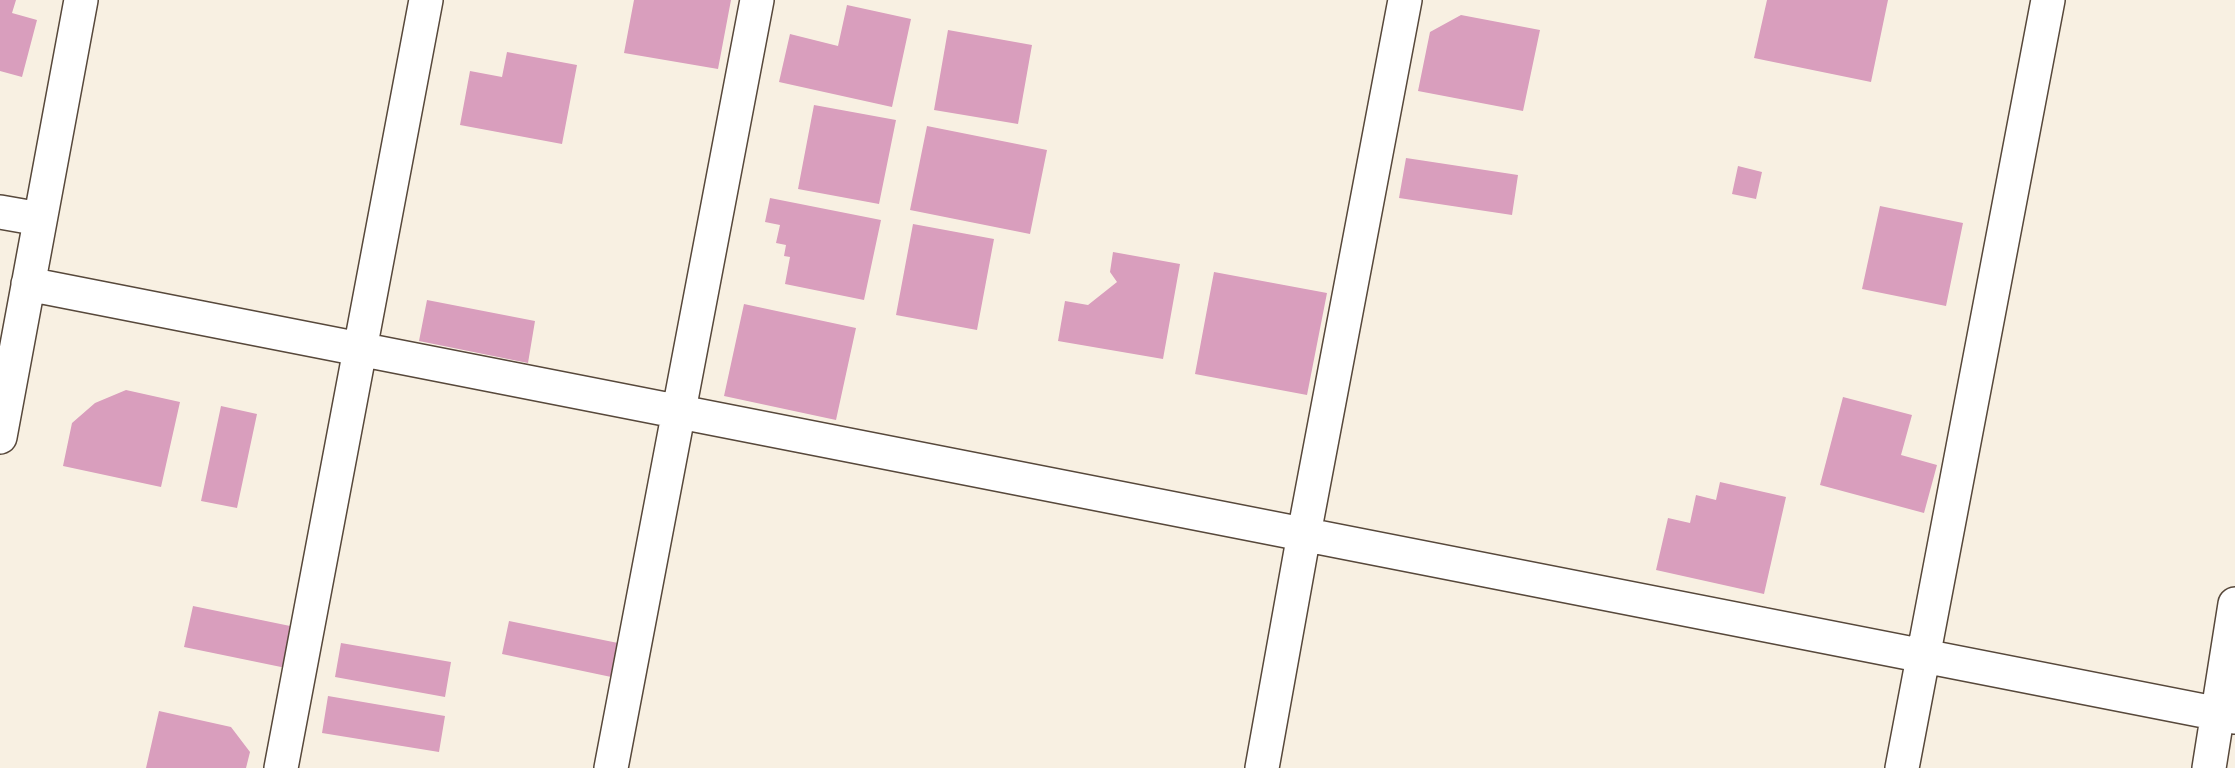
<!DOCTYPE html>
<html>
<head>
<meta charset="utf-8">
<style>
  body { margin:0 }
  canvas { display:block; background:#f8f0e2 }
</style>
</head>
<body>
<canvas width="2235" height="768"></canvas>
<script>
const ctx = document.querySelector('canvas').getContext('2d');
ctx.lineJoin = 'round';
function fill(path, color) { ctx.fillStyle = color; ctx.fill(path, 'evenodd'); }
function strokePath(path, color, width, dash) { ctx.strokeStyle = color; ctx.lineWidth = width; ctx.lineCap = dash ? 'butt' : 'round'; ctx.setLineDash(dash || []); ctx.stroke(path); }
fill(new Path2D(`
  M0,0H16L12,13L37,20L22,77L0,71Z
  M634,0H731L718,69L624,53Z
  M1767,0H1888L1871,82L1754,58Z
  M847,5L911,19L892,107L779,82L790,34L838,46Z
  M1461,15L1540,30L1523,111L1418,91L1430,32Z
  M948,30L1032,45L1018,124L934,110Z
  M507,52L577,65L562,144L460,125L470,71L502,77Z
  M814,105L896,120L879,204L798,189Z
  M927,126L1047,150L1030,234L910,210Z
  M1406,158L1518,175L1512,215L1399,198Z
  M1738,166L1762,172L1756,199L1732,194Z
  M770,198L881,220L864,300L785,284L790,257L784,256L786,245L776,243L780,225L765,222Z
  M1880,206L1963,223L1946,306L1862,289Z
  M913,224L994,239L977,330L896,315Z
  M1113,252L1180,264L1163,359L1058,341L1065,301L1088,305L1117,282L1110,272Z
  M1214,272L1327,293L1307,395L1195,374Z
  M427,300L535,321L528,363L419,341Z
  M744,304L856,328L836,420L724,396Z
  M126,390L180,402L161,487L63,466L72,423L95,403Z
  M1843,397L1912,415L1901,455L1937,465L1924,513L1820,485Z
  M221,406L257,414L237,508L201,501Z
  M1720,482L1786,497L1764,594L1656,570L1668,518L1690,523L1696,495L1716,500Z
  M193,606L295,627L286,668L184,647Z
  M509,621L623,644L616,678L502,654Z
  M341,643L451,662L445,697L335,677Z
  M328,696L445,716L439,752L322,733Z
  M159,711L231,727L250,752L246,768H146Z`), '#d99ebd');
const minor = new Path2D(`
  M0,212L40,219
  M28,284L2235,717
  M0,437L81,0
  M281,768L426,0
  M611,768L757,0
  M1262,768L1304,534L1405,0
  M1902,768L2048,0
  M2209,768L2235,604`);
strokePath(minor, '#57483b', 36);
strokePath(minor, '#fff', 33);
</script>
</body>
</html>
